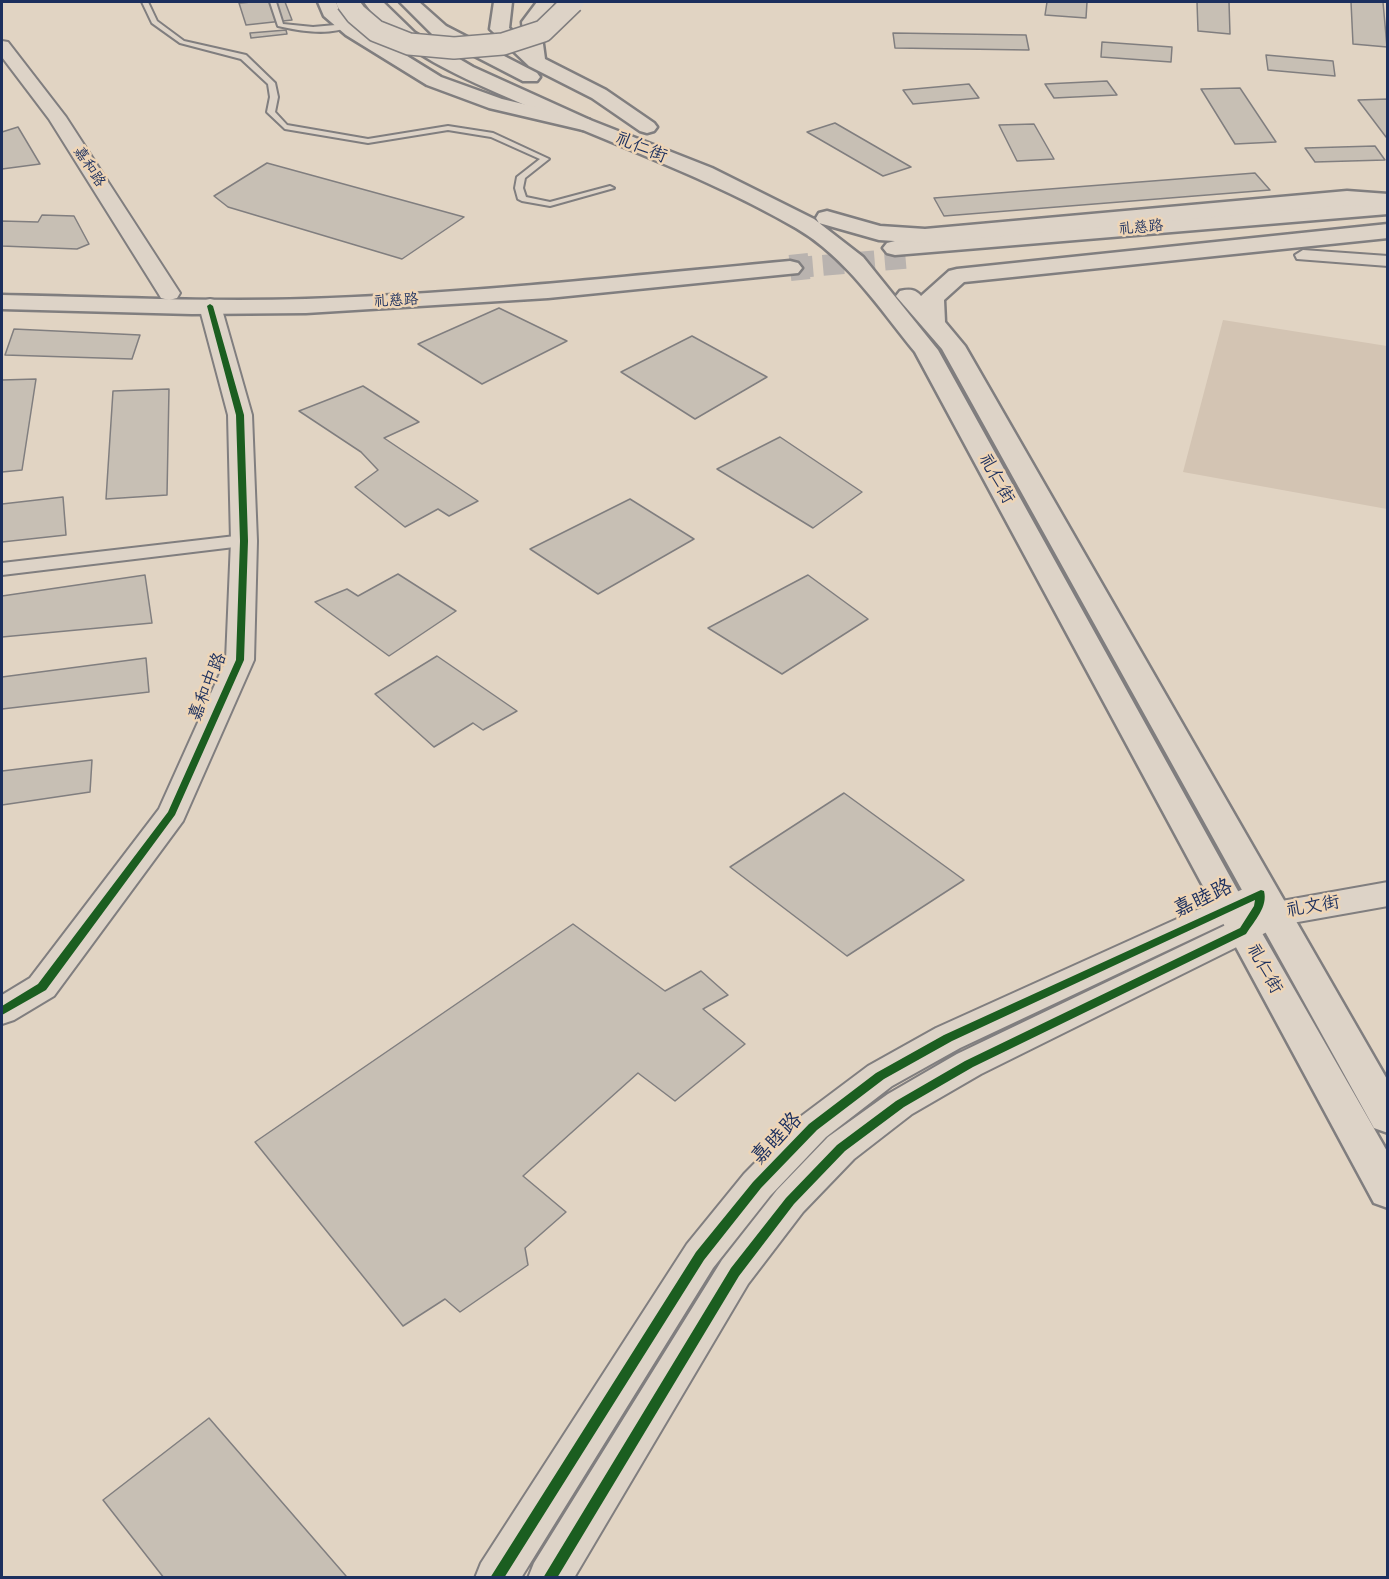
<!DOCTYPE html>
<html>
<head>
<meta charset="utf-8">
<style>
  body { margin:0 }
  #map { position:relative; width:1389px; height:1579px; overflow:hidden; background:#e1d4c3; font-family:Itim,sans-serif }
  canvas { display:block }
  .frame { position:absolute; inset:0; border:3px solid #1b2f5e; pointer-events:none }
</style>
</head>
<body>
<div id="map">
<canvas width="1389" height="1579"></canvas>
<div class="frame"></div>
</div>
<script>
const ctx = document.querySelector('canvas').getContext('2d');
ctx.lineJoin = 'round';
function fill(path, color) { ctx.fillStyle = color; ctx.fill(path, 'evenodd'); }
function strokePath(path, color, width, dash) { ctx.strokeStyle = color; ctx.lineWidth = width; ctx.lineCap = dash ? 'butt' : 'round'; ctx.setLineDash(dash || []); ctx.stroke(path); }
function write(font, color, halo, rows, align = 'center') {
  ctx.font = font + ' Itim,"LXGW WenKai TC",sans-serif'; ctx.lineWidth = 5; ctx.setLineDash([]); ctx.textBaseline = 'middle'; ctx.strokeStyle = halo; ctx.fillStyle = color; for (const [text, x, y, turn = 0] of rows) {
    ctx.save(); ctx.translate(x, y); ctx.rotate((+turn || 0) * Math.PI / 180); ctx.textAlign = isNaN(turn) ? turn : align; if (halo) ctx.strokeText(text, 0, 0); ctx.fillText(text, 0, 0); ctx.restore();
  }
}
fill(new Path2D(`
  M1223,320L1387,346V509L1183,472Z`), '#d3c4b3');
const building = new Path2D(`
  M252,2H285L292,20L246,25L239,3Z
  M1047,2H1087L1086,18L1045,15Z
  M1197,2H1229L1230,34L1198,31Z
  M1351,2H1383L1387,47L1353,44Z
  M286,30L287,34L251,38L250,33Z
  M893,33L1026,35L1029,50L895,48Z
  M1102,42L1172,47L1171,62L1101,57Z
  M1266,55L1333,61L1335,76L1268,70Z
  M1107,81L1117,95L1054,98L1045,84Z
  M969,84L979,98L913,104L903,90Z
  M1240,88L1276,142L1235,144L1201,89Z
  M1388,99V137H1386L1358,100Z
  M835,123L911,167L883,176L807,132Z
  M1034,124L1054,159L1017,161L999,125Z
  M18,127L40,164L2,169V132Z
  M1375,146L1385,160L1315,162L1305,148Z
  M267,163L464,217L402,259L228,207L214,196Z
  M1255,173L1270,190L944,216L934,198Z
  M42,215L74,216L89,244L77,249L2,246V221L38,222Z
  M499,308L567,341L482,384L418,344Z
  M14,329L140,335L132,359L5,355Z
  M692,336L767,377L695,419L621,372Z
  M36,379L22,470L2,472V380Z
  M363,386L419,422L384,438L478,501L449,516L438,509L405,527L355,487L378,470L361,452L299,411Z
  M169,389L167,495L106,499L113,391Z
  M780,437L862,492L813,528L717,469Z
  M63,497L66,535L2,542V504Z
  M630,499L694,539L598,594L530,549Z
  M398,574L456,611L389,656L315,602L347,589L358,596Z
  M145,575L152,623L2,637V596Z
  M808,575L868,619L782,674L708,628Z
  M437,656L517,711L483,730L473,723L434,747L375,694Z
  M146,658L149,692L2,709V677Z
  M92,760L90,792L2,805V771Z
  M844,793L964,880L847,956L730,867Z
  M573,924L665,991L701,971L728,995L703,1009L745,1044L675,1101L638,1073L523,1176L566,1212L525,1248L528,1265L460,1312L445,1299L403,1326L255,1142Z
  M209,1418L346,1576L345,1578H164L103,1500Z`);
fill(building, '#c7bfb4');
strokePath(building, '#807e7f', 1.5);
strokePath(new Path2D(`
  M792,268L908,258`), '#b9b3af', 21, [21, 10]);
strokePath(new Path2D(`
  M790,268L809,266`), '#b9b3af', 26, [26, 14]);
const service = new Path2D(`
  M142,2H148L157,21L184,41L246,55L275,83L278,97L275,112L287,125L368,139L448,126L493,133L549,159L525,178L523,188L526,197L550,202L610,186L614,188L550,206L522,201L518,199L515,188L517,177L540,159L491,137L448,130L368,143L285,129L267,112L270,97L268,84L241,59L180,43L152,23Z
  M270,2H276L283,24L313,27L347,24L350,26C331,36 299,31 278,26Z`);
const minor = new Path2D(`
  M1303,250L1388,256V266L1297,259L1295,255Z
  M244,535L251,537L254,541L251,545L2,575V563Z`);
const tertiary = new Path2D(`
  M2,41L8,42L66,117L180,293L177,298L169,300L161,298L158,293L49,119L2,57Z
  M210,299L218,301L221,306L252,415L257,541L254,660L183,821L54,996L14,1020L2,1024V995L30,978L159,809L226,660L231,541L228,415L199,306L202,301Z
  M1261,881L1272,885L1277,893L1276,902L1388,882V906L1281,925L981,1074L912,1114L854,1159L803,1212L748,1284L574,1578H528L534,1563L722,1260L777,1190L828,1137L888,1094L957,1054L1232,922L1234,919L960,1048L892,1086L826,1137L770,1196L713,1268L521,1578H475L481,1563L687,1244L744,1174L800,1117L868,1066L936,1028Z`);
const secondary = new Path2D(`
  M1388,200V214L895,255L887,253L883,248L887,243L895,241Z
  M790,261L798,263L802,268L798,273L548,298L306,313L192,314L2,309V295C103,297 205,302 306,299C468,294 629,276 790,261Z`);
const primary = new Path2D(`
  M364,2H383L415,33L473,67L590,120L712,168L814,219L863,257L938,350L1243,900L1388,1153V1208L1374,1203L915,352C879,308 846,257 796,228C708,177 611,144 518,102C464,78 399,53 364,2Z
  M400,2H419L446,26L537,73L540,77L537,81H523L432,34Z
  M1347,191L1388,194V208L1347,205L925,243L879,240L819,223L816,218L819,213L827,211L880,226L925,229Z
  M1388,224V238L964,282L944,300L945,322L965,346L1388,1081V1133L1374,1128L942,349L896,296L900,291C909,289 915,289 921,296L949,271L957,269Z`);
const trunk = new Path2D(`
  M318,2H336L339,10L360,27L441,77L502,99L590,120L593,124L590,128L583,130L489,108L427,85L346,35L324,16Z
  M494,2H512L509,28L524,41L522,22L537,2H555L540,22L545,59L606,90L654,123L657,127L654,131L647,133L640,131L592,98L529,66L490,29Z`);
strokePath(service, '#807e7f', 4);
strokePath(minor, '#807e7f', 4);
strokePath(tertiary, '#807e7f', 4);
strokePath(secondary, '#807e7f', 5);
strokePath(primary, '#807e7f', 5);
strokePath(trunk, '#807e7f', 5);
fill(service, '#ddd3c7');
fill(minor, '#ddd3c7');
fill(tertiary, '#ddd3c7');
fill(secondary, '#ddd3c7');
fill(primary, '#ddd3c7');
fill(trunk, '#ddd3c7');
const trunkBridge = new Path2D(`
  M347,2L356,14L376,31L409,44L454,48L503,44L543,31L573,2`);
strokePath(trunkBridge, '#807e7f', 24, []);
strokePath(trunkBridge, '#ddd3c7', 21);
fill(new Path2D(`
  M210,304L213,306L244,415L248,541L244,660L175,815L46,990L2,1015V1006L38,984L168,812L236,660L240,541L236,415L207,306Z
  M1261,890L1264,891C1268,907 1255,920 1246,934L973,1067L904,1107L845,1151L794,1204L739,1276L557,1578H543L731,1268L786,1198L837,1145L896,1101L965,1061L1240,928L1254,906L1255,900L952,1041L884,1079L817,1130L761,1188L704,1260L504,1578H490L696,1252L753,1182L809,1124L876,1073L944,1035Z`), '#1b5e20');
write('15px', '#1b2f5e', '#eed5b6', [
  ["嘉和路",89,167,57],
  ["礼慈路",1141,228,-5],
  ["礼慈路",396,301,-3]
]);
write('18px', '#1b2f5e', '#eed5b6', [
  ["礼仁街",641,148,22],
  ["礼仁街",996,479,61],
  ["嘉和中路",208,687,-68],
  ["礼文街",1313,907,-10],
  ["礼仁街",1264,969,61]
]);
write('21px', '#1b2f5e', '#eed5b6', [
  ["嘉睦路",1203,899,-25],
  ["嘉睦路",777,1139,-46]
]);
</script>
</body>
</html>
